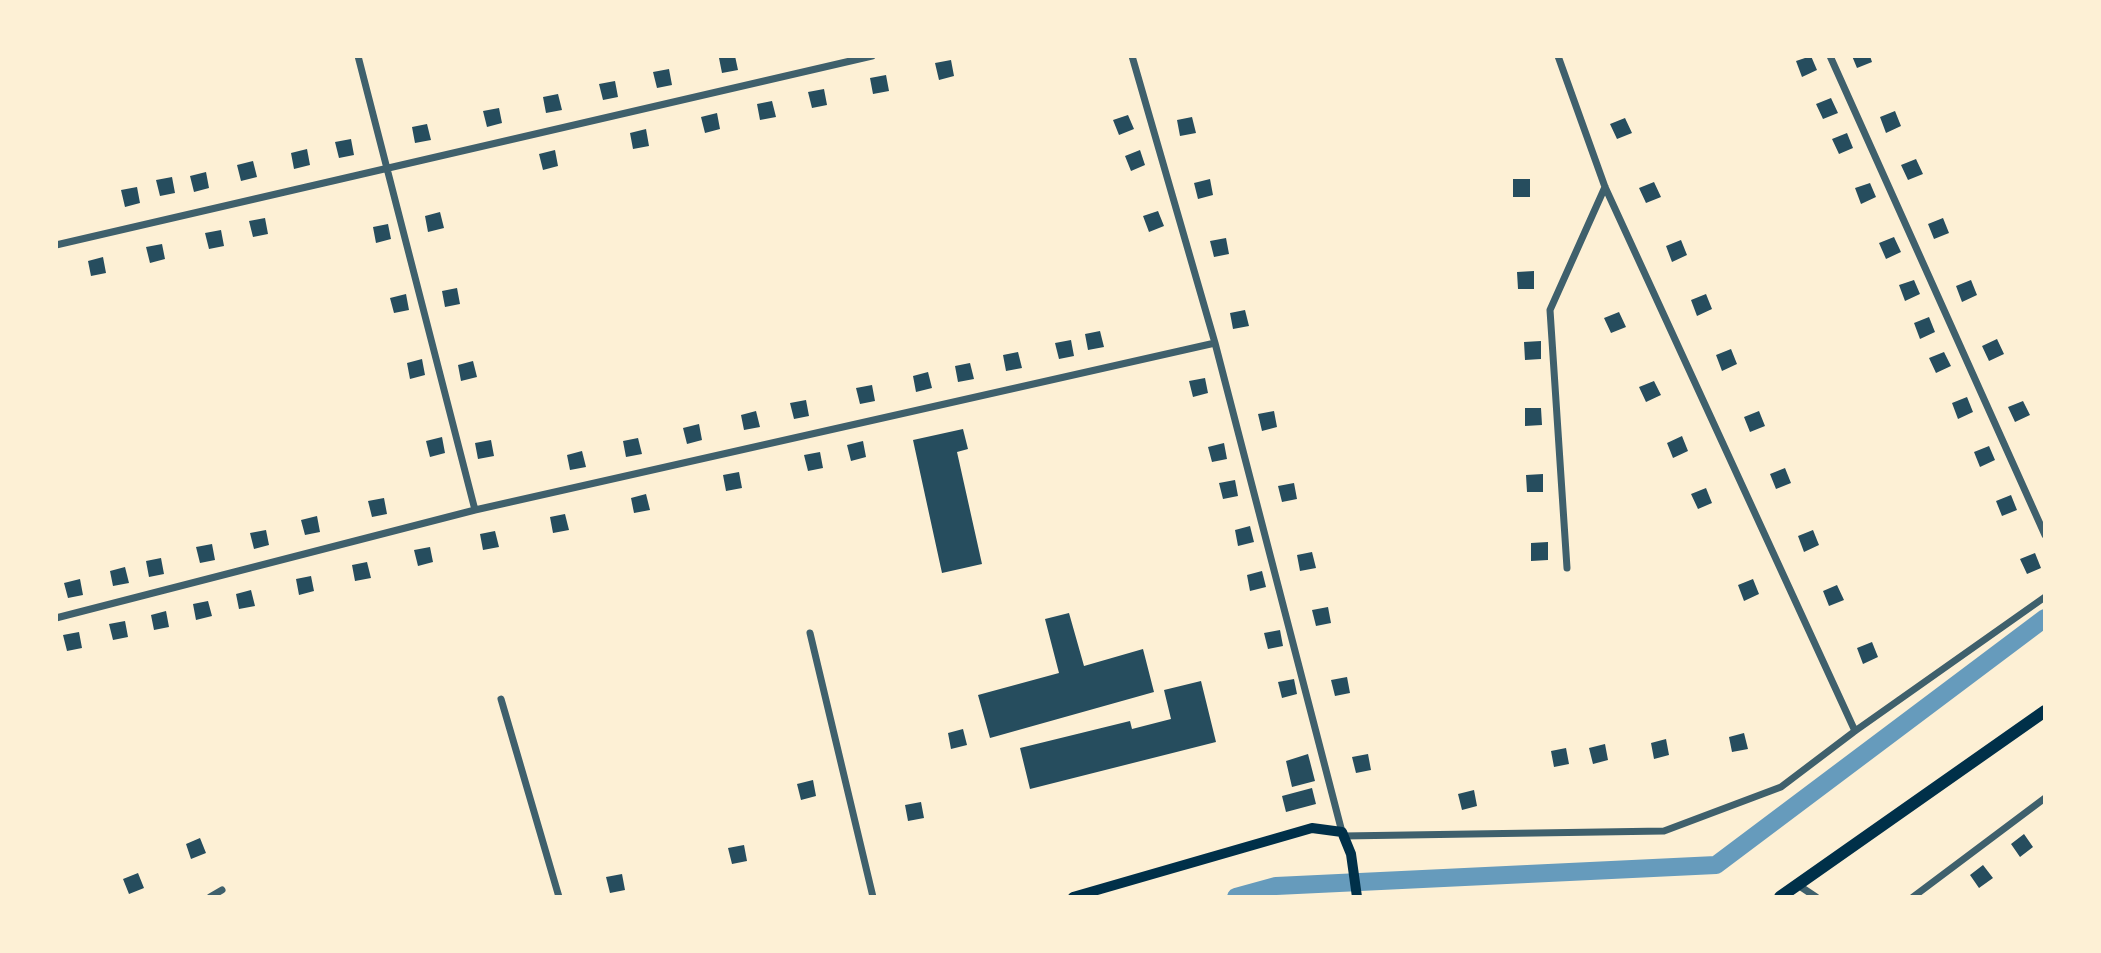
<!DOCTYPE html>
<html>
<head>
<meta charset="utf-8">
<style>
  body { margin:0 }
  #map { position:relative; width:2101px; height:953px; overflow:hidden; background:#fdf0d5; font-family:"Libre Baskerville",serif }
  canvas { display:block }
  .frame { position:absolute; inset:0; border:58px solid #fdf0d5; pointer-events:none }
</style>
</head>
<body>
<div id="map">
<canvas width="2101" height="953"></canvas>
<div class="frame"></div>
</div>
<script>
const ctx = document.querySelector('canvas').getContext('2d');
ctx.lineJoin = 'round';
function strokePath(path, color, width, dash) { ctx.strokeStyle = color; ctx.lineWidth = width; ctx.lineCap = dash ? 'butt' : 'round'; ctx.setLineDash(dash || []); ctx.stroke(path); }
function fill(path, color) { ctx.fillStyle = color; ctx.fill(path, 'evenodd'); }
strokePath(new Path2D(`
  M1236,897L1276,886L1716,865L2045,618`), '#669bbc', 18);
fill(new Path2D(`
  M726,56H735L738,70L722,73L719,58Z
  M1811,56L1817,70L1802,77L1796,61Z
  M1852,56H1870L1872,62L1857,68Z
  M951,60L954,76L939,80L935,63Z
  M669,69L672,85L657,88L653,72Z
  M886,75L889,91L873,94L870,78Z
  M615,81L618,97L603,100L599,84Z
  M824,89L827,105L812,108L808,92Z
  M558,94L562,110L546,113L543,97Z
  M1831,98L1838,113L1823,119L1816,104Z
  M772,101L776,117L760,120L757,104Z
  M499,108L502,123L487,127L483,111Z
  M1895,111L1901,126L1886,133L1880,117Z
  M717,113L720,129L705,133L701,117Z
  M1128,115L1134,129L1119,135L1113,120Z
  M1192,117L1196,133L1180,136L1177,120Z
  M1625,118L1632,133L1617,139L1610,124Z
  M427,124L431,140L415,143L412,127Z
  M646,129L649,146L633,149L630,133Z
  M1847,133L1853,148L1839,154L1832,139Z
  M351,139L354,155L339,158L335,142Z
  M307,149L310,165L294,169L291,153Z
  M555,150L558,166L543,170L539,154Z
  M1140,150L1145,165L1131,171L1125,156Z
  M1916,159L1923,174L1908,180L1901,165Z
  M253,161L257,177L241,181L237,165Z
  M206,172L209,188L194,192L190,176Z
  M172,177L175,193L160,196L156,180Z
  M1210,179L1213,195L1198,199L1194,183Z
  M1513,179H1530V197H1513Z
  M1654,182L1661,197L1646,203L1639,188Z
  M1870,183L1876,197L1861,204L1855,188Z
  M137,187L140,203L125,207L121,190Z
  M1158,211L1164,226L1149,232L1143,216Z
  M440,212L444,228L428,232L425,216Z
  M265,218L268,234L253,237L249,221Z
  M1943,218L1949,233L1934,239L1928,224Z
  M388,224L391,239L376,243L373,227Z
  M221,230L224,246L209,249L205,233Z
  M1894,237L1901,252L1886,259L1879,243Z
  M1226,238L1229,254L1214,257L1210,241Z
  M1681,240L1687,255L1672,262L1666,246Z
  M162,244L165,259L150,263L146,247Z
  M103,257L106,273L91,276L88,261Z
  M1534,271V289H1518L1517,272Z
  M1914,280L1920,294L1905,301L1899,285Z
  M1971,280L1977,295L1962,302L1956,286Z
  M457,288L460,304L445,307L442,291Z
  M406,294L409,310L394,313L390,298Z
  M1706,294L1712,309L1697,316L1691,300Z
  M1245,310L1249,326L1233,329L1230,313Z
  M1619,312L1626,327L1611,333L1604,318Z
  M1929,317L1935,332L1920,339L1914,323Z
  M1100,331L1104,347L1088,350L1085,334Z
  M1997,339L2004,354L1989,361L1982,346Z
  M1071,340L1074,356L1059,359L1055,343Z
  M1541,341V359L1525,360L1524,342Z
  M1731,349L1737,364L1722,371L1716,355Z
  M1018,352L1022,368L1006,371L1003,355Z
  M1944,352L1951,366L1936,373L1929,358Z
  M422,359L425,375L410,379L407,363Z
  M473,361L477,377L461,381L458,365Z
  M970,363L974,379L958,382L955,366Z
  M928,372L932,388L916,392L913,376Z
  M1205,378L1208,393L1193,397L1189,381Z
  M1654,381L1661,395L1646,402L1639,387Z
  M872,385L875,401L860,404L856,388Z
  M1967,397L1973,412L1958,419L1952,403Z
  M806,400L809,416L794,419L790,403Z
  M2023,401L2030,415L2015,422L2008,407Z
  M1525,408H1541L1542,425L1525,426Z
  M756,411L760,427L744,430L741,415Z
  M1274,411L1277,427L1262,431L1258,414Z
  M1759,411L1765,426L1750,432L1744,417Z
  M699,424L702,440L687,444L683,428Z
  M963,429L968,449L957,452L982,564L942,573L913,440Z
  M1682,436L1688,451L1673,458L1667,443Z
  M442,437L445,453L430,457L426,441Z
  M638,438L642,454L626,457L623,441Z
  M491,440L494,456L478,459L475,443Z
  M863,441L866,457L851,461L847,445Z
  M1224,443L1227,459L1212,462L1208,447Z
  M1989,446L1995,460L1980,467L1974,452Z
  M582,451L586,467L570,470L567,455Z
  M820,452L823,468L808,471L804,455Z
  M1785,468L1791,483L1776,489L1770,474Z
  M739,472L742,488L726,491L723,475Z
  M1543,474V492H1527L1526,475Z
  M1235,480L1238,496L1223,499L1219,483Z
  M1294,483L1297,499L1282,502L1278,486Z
  M1706,488L1712,503L1698,509L1691,494Z
  M646,494L650,510L634,513L631,498Z
  M2011,495L2017,510L2002,516L1996,501Z
  M384,498L387,514L372,517L368,501Z
  M565,514L569,530L553,533L550,517Z
  M317,516L320,532L305,535L301,520Z
  M1250,526L1254,542L1238,546L1235,530Z
  M266,530L269,545L254,549L250,533Z
  M1813,530L1819,545L1804,552L1798,536Z
  M495,531L499,547L483,550L480,534Z
  M1548,542V560L1531,561V543Z
  M212,544L215,560L200,563L196,547Z
  M430,547L433,562L418,566L414,550Z
  M1312,552L1316,568L1300,571L1297,555Z
  M2035,553L2041,568L2027,574L2020,559Z
  M161,558L164,574L149,577L146,561Z
  M367,562L371,578L355,581L352,565Z
  M125,567L129,583L113,586L110,571Z
  M1262,571L1266,587L1250,591L1247,575Z
  M311,576L314,591L299,595L296,579Z
  M80,579L83,595L68,598L64,583Z
  M1753,579L1759,594L1744,601L1738,585Z
  M1837,585L1844,600L1829,606L1823,591Z
  M251,590L255,606L239,609L236,594Z
  M208,601L212,616L196,620L193,604Z
  M1328,607L1331,623L1316,626L1312,610Z
  M166,611L169,627L154,630L151,615Z
  M1069,613L1084,666L1143,649L1154,692L990,738L978,695L1059,673L1045,619Z
  M125,621L128,637L113,640L109,624Z
  M1280,630L1283,646L1268,649L1264,633Z
  M79,632L82,648L67,651L63,635Z
  M1872,642L1878,657L1863,664L1857,648Z
  M1347,677L1350,693L1335,696L1331,680Z
  M1294,679L1297,694L1282,698L1278,682Z
  M1201,681L1216,742L1030,789L1020,748L1130,721L1132,729L1171,719L1164,690Z
  M963,729L967,745L951,749L948,733Z
  M1744,733L1748,749L1732,752L1729,737Z
  M1666,739L1669,755L1654,759L1651,743Z
  M1605,744L1608,760L1593,764L1589,748Z
  M1566,748L1569,764L1554,767L1551,751Z
  M1308,754L1315,781L1292,787L1286,761Z
  M1368,754L1371,770L1356,773L1352,757Z
  M813,780L816,796L801,800L797,784Z
  M1312,788L1316,804L1286,812L1282,796Z
  M1474,790L1477,806L1462,810L1458,794Z
  M921,802L924,818L908,821L905,805Z
  M2024,834L2033,847L2020,857L2011,844Z
  M200,838L206,853L191,859L186,844Z
  M744,845L747,861L732,864L728,848Z
  M1983,865L1993,878L1979,888L1970,875Z
  M138,873L144,888L129,894L123,879Z
  M622,874L625,890L610,893L606,877Z`), '#264d5e');
strokePath(new Path2D(`
  M358,56L475,510
  M1132,56L1215,343L1342,832
  M1558,56L1605,187L1855,731
  M1830,56L2045,535
  M56,245L872,56
  M1567,568L1550,310L1605,187
  M56,618L475,510L1215,343
  M810,633L873,897
  M501,699L559,897
  M1343,836L1664,831L1781,787L1855,731L2045,597
  M1798,885L1816,897
  M210,897L222,890
  M1913,897L2045,798`), '#3f606c', 7);
strokePath(new Path2D(`
  M1073,897L1312,828L1342,832L1351,854L1357,897`), '#003049', 10);
strokePath(new Path2D(`
  M1780,897L2045,711`), '#003049', 12);
</script>
</body>
</html>
